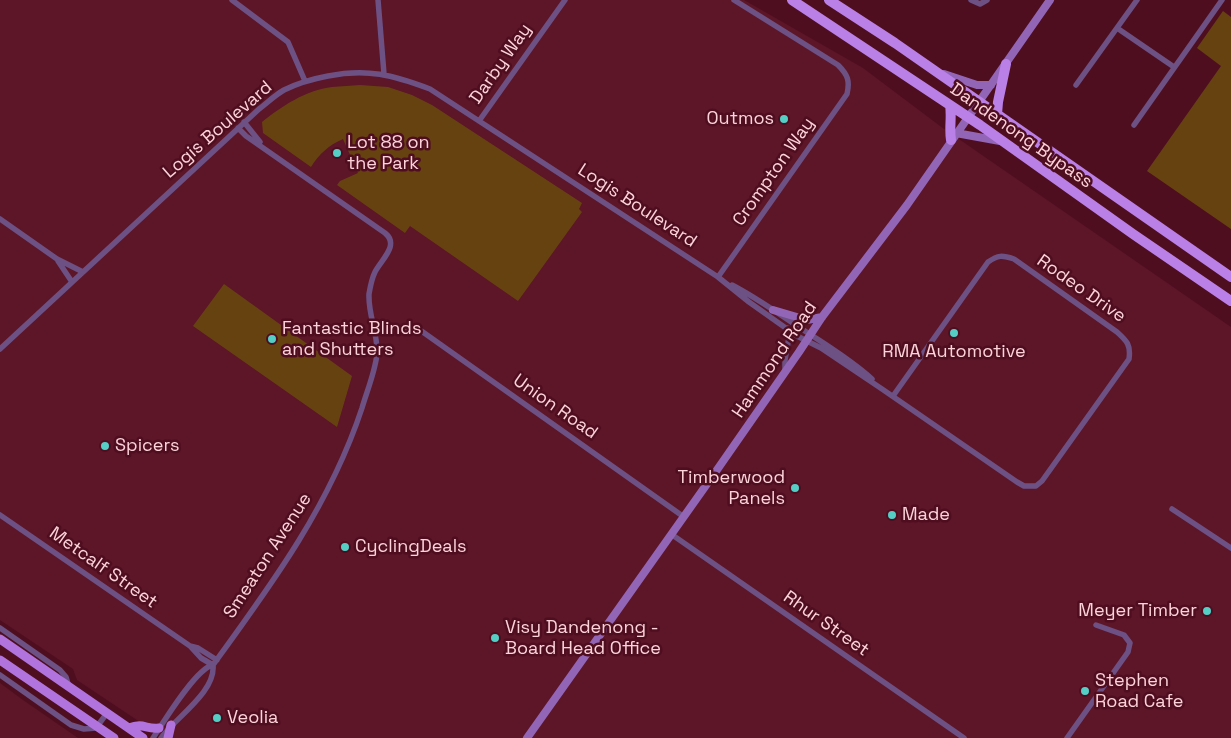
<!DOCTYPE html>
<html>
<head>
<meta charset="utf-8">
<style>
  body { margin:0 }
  canvas { display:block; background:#4e0e20 }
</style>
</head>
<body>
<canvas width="1231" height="738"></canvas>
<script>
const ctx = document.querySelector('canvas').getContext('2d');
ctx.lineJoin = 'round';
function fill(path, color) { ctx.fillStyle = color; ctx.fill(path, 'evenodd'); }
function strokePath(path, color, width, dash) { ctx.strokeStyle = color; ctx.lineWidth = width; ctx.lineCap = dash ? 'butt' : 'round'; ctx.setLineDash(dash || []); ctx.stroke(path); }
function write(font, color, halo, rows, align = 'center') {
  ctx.font = font + ' "Space Grotesk",sans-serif'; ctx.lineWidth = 5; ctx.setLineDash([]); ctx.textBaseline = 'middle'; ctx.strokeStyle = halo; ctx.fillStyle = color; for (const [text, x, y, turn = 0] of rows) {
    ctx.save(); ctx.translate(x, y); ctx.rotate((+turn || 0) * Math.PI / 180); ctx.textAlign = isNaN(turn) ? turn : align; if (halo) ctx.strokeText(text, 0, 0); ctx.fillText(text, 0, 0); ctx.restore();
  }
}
fill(new Path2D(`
  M0,0H744L863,68L940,126L1231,327V738H164L77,680L73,669L0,620Z
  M0,683L23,700L78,738H0Z`), '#5d1528');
fill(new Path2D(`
  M1223,11L1231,17V229L1147,171L1221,66L1197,48Z
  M360,85L388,87L412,95L432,105L582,203L579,209L582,212L518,301L410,226L405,233L337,185L340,181L358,173L343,139C329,145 319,154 311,167L263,133L262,122C282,106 306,90 332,87C341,86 351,86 360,85Z
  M224,284L352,376L337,427L193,326Z`), '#674211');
strokePath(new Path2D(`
  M232,0L288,42L305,81
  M378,0L384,74
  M971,0L980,4L987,0
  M1117,28L1174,67
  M1076,85L1137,0
  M479,121L565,0
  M244,122L260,142
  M1134,125L1222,0
  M0,219L57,259L83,272
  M58,261L72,282
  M718,277L847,94C850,81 848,75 838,65L734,0
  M732,285C757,298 779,314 802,329C826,345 850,359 872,379
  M406,329L420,330L684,517
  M0,349L259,109C267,103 275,95 284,90C298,83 312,79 328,76C367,68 393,75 430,89L718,277L749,302L797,336L821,348L882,389L1017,482L1024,486H1036L1042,481L1129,359C1131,345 1127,341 1117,332L1014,259C1002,255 998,255 988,262L893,396
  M785,372V360L789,337L787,328
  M1172,509L1231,548
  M0,515L190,646L198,648L217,660
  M671,534L964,738
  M0,628L60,670L66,677L69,687
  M190,646L201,658L213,665
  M0,675L71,725L84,729L96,728L107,713
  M153,738C163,723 196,668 213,665
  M161,738C175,718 216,692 213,665C272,584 330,505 362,408C367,391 375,372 377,354C378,333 368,315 369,294C370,288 372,278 375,272C381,260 400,245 385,233L246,136L238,128
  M1067,738L1128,652L1130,643L1124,635L1096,625`), '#6d5184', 5.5);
strokePath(new Path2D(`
  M944,74L977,85H991
  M956,133L1000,141
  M773,310L807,320L822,317
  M527,738L719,467L799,352L822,317L907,205L1050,0`), '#9365b6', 8);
strokePath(new Path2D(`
  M0,639L143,738
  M0,660L114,738
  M129,728C144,722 146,730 159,728
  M168,738L171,725`), '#b174de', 9);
strokePath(new Path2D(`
  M792,0L980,125L1133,234L1231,301
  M829,0L895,43L1231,277
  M950,105C952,117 949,128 951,140
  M997,114L998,102L1006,64`), '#ba80e7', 10);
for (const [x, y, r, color] of [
  [784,119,5,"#55cec6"],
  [337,153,5,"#55cec6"],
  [954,333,5,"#55cec6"],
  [272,339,5,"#55cec6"],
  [105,446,5,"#55cec6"],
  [795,488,5,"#55cec6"],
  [892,515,5,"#55cec6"],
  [345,547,5,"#55cec6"],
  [1207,611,5,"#55cec6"],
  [495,638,5,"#55cec6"],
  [1085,691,5,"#55cec6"],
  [217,718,5,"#55cec6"]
]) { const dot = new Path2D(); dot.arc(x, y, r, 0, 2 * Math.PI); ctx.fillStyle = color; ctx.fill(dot); strokePath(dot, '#4e0e20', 2); }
write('18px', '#fdd3d9', '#4e0e20', [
  ["Darby Way",501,64,-55],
  ["Logis Boulevard",218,130,-41],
  ["Dandenong Bypass",1021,136,35],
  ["Crompton Way",774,172,-55],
  ["Logis Boulevard",637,206,33],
  ["Rodeo Drive",1081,289,35],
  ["Hammond Road",775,360,-56],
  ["Union Road",555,407,35],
  ["Smeaton Avenue",268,556,-57],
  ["Metcalf Street",103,568,35],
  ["Rhur Street",826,624,35]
]);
write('18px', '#fdd3d9', '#4e0e20', [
  ["Outmos",774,119,"right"],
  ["Lot 88 on",347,143],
  ["the Park",347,164],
  ["Fantastic Blinds",282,329],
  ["and Shutters",282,350],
  ["RMA Automotive",954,352,"center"],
  ["Spicers",115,446],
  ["Timberwood",785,478,"right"],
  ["Panels",785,499,"right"],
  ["Made",902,515],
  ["CyclingDeals",355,547],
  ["Meyer Timber",1197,611,"right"],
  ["Visy Dandenong -",505,628],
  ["Board Head Office",505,649],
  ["Stephen",1095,681],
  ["Road Cafe",1095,702],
  ["Veolia",227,718]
], 'left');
</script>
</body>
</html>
